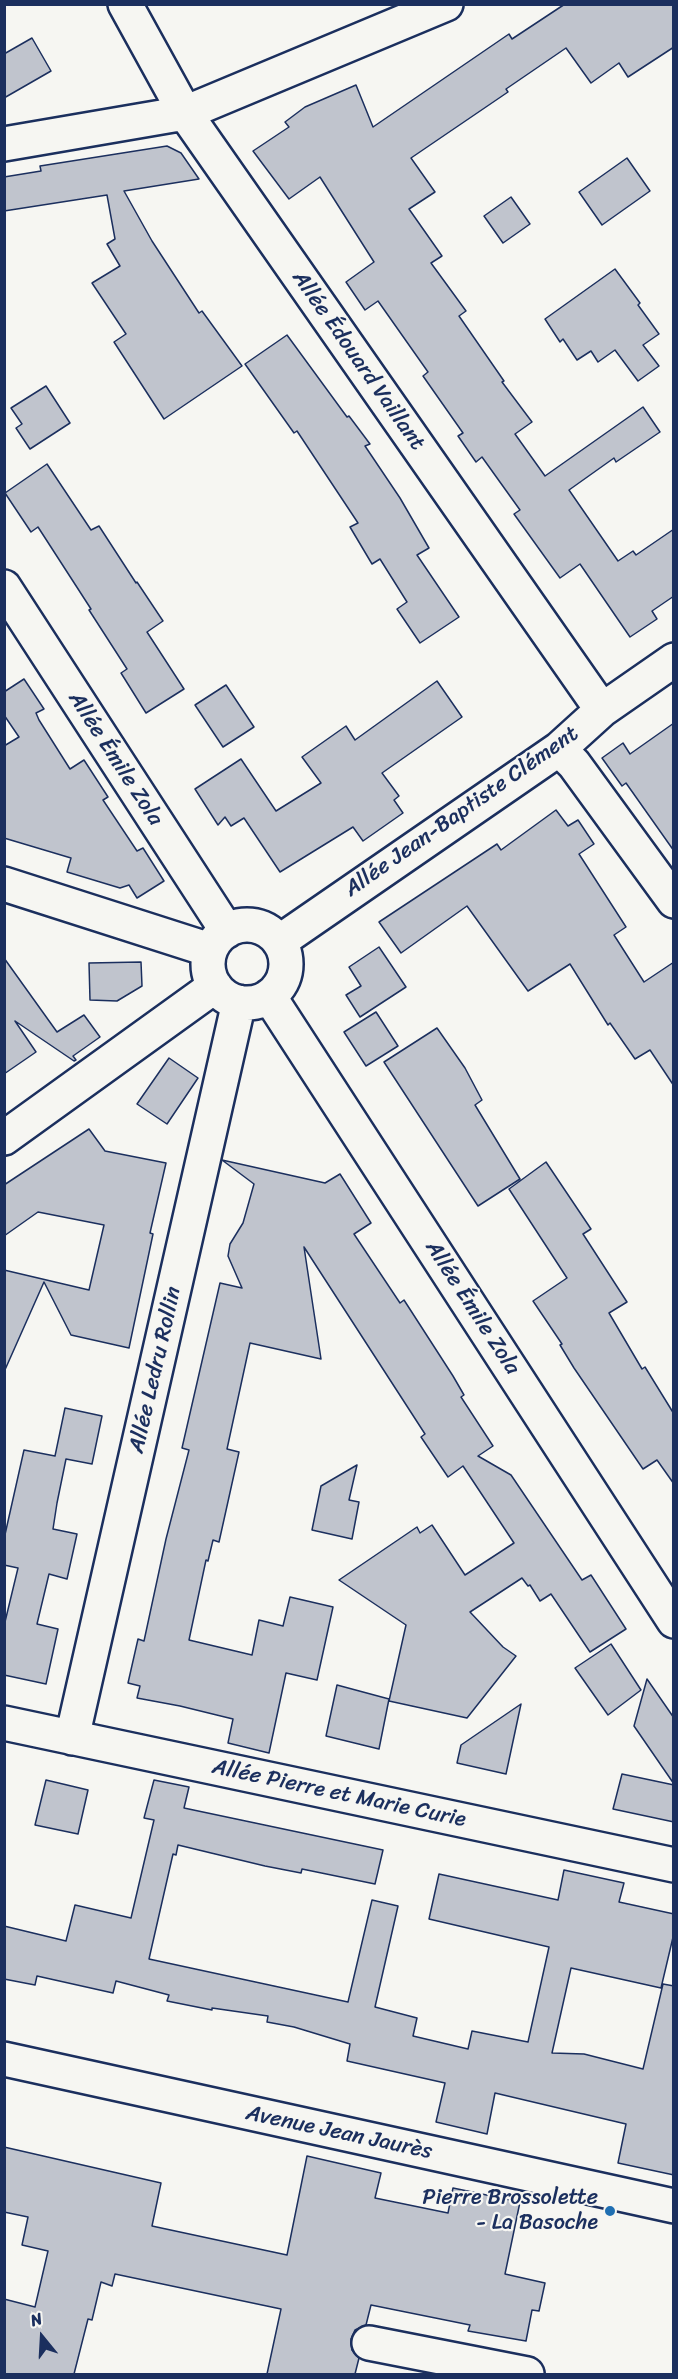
<!DOCTYPE html>
<html>
<head>
<meta charset="utf-8">
<style>
  body { margin:0 }
  #map { position:relative; width:678px; height:2379px; overflow:hidden; background:#f6f6f2; font-family:Sriracha,sans-serif }
  canvas { display:block }
  .frame { position:absolute; inset:0; border:6px solid #1b2f5e; pointer-events:none }
  .north { position:absolute; left:12px; top:2307px; width:60px; height:60px; -webkit-text-stroke:4px #f6f6f2; paint-order:stroke; rotate:342deg; font-size:16px; font-weight:700; line-height:24px; text-align:center; color:#1b2f5e }
  .north::after { content:''; display:block; margin:auto; width:21px; height:27px; background:#1b2f5e; clip-path:polygon(50% 0,100% 100%,50% 72%,0 100%) }
</style>
</head>
<body>
<div id="map">
<canvas width="678" height="2379"></canvas>
<div class="frame"></div>
<div class="north">N</div>
</div>
<script>
const ctx = document.querySelector('canvas').getContext('2d');
ctx.lineJoin = 'round';
function fill(path, color) { ctx.fillStyle = color; ctx.fill(path, 'evenodd'); }
function strokePath(path, color, width, dash) { ctx.strokeStyle = color; ctx.lineWidth = width; ctx.lineCap = dash ? 'butt' : 'round'; ctx.setLineDash(dash || []); ctx.stroke(path); }
function write(font, color, halo, rows, align = 'center') {
  ctx.font = font + ' Sriracha,sans-serif'; ctx.lineWidth = 4.5; ctx.setLineDash([]); ctx.textBaseline = 'middle'; ctx.strokeStyle = halo; ctx.fillStyle = color; for (const [text, x, y, turn = 0] of rows) {
    ctx.save(); ctx.translate(x, y); ctx.rotate((+turn || 0) * Math.PI / 180); ctx.textAlign = isNaN(turn) ? turn : align; if (halo) ctx.strokeText(text, 0, 0); ctx.fillText(text, 0, 0); ctx.restore();
  }
}
const building = new Path2D(`
  M565,4H674V47L628,77L619,63L591,83L566,48L506,89L508,92L411,158L435,192L409,209L442,256L431,263L466,311L459,316L504,381L502,382L532,422L515,434L545,476L643,407L660,432L616,462L614,458L569,490L618,561L633,551L636,555L674,529V596L652,611L657,619L630,637L580,564L560,578L514,514L520,510L482,457L476,462L458,436L463,433L423,376L428,372L378,301L365,310L346,282L374,262L320,177L289,199L253,151L289,127L285,122L305,107L356,85L373,127L509,34L512,39Z
  M32,38L51,71L4,98V54Z
  M167,146L181,153L199,179L124,191L152,241L199,313L202,311L242,366L164,419L114,342L126,334L92,283L120,266L107,244L115,239L107,195L4,211V177L41,171L40,166Z
  M627,158L650,191L602,225L579,192Z
  M511,197L530,224L503,243L484,216Z
  M615,269L640,303L638,305L659,334L643,345L659,366L638,381L615,350L598,362L591,351L577,360L563,339L560,342L545,319Z
  M287,335L347,417L349,416L370,444L365,446L400,498L429,548L417,555L459,617L420,643L397,609L407,602L380,559L372,564L350,527L358,523L297,431L294,433L245,364Z
  M46,386L70,423L30,449L16,428L22,424L11,408Z
  M47,464L91,530L99,526L136,583L137,582L163,621L147,632L184,689L146,713L121,673L127,669L89,610L91,609L38,527L31,532L5,493Z
  M24,679L44,709L36,713L39,720L70,769L84,760L108,797L103,800L137,851L143,848L164,881L137,898L129,885L120,888L67,872L71,858L4,838V746L19,737L4,715V692Z
  M437,681L462,717L382,773L399,796L394,800L403,813L363,841L353,827L280,872L244,818L231,826L225,817L218,825L195,789L241,759L276,811L321,783L302,757L346,726L355,740Z
  M226,685L254,727L223,747L195,705Z
  M674,723V851L626,783L622,786L602,758L623,743L630,754Z
  M556,810L568,826L578,820L594,844L579,854L626,927L614,935L644,982L674,962V1086L650,1050L635,1059L610,1023L608,1025L570,964L528,991L467,906L401,953L379,922L497,844L501,850Z
  M379,947L406,987L360,1017L346,995L361,986L349,967Z
  M4,958L57,1032L84,1015L100,1037L73,1056L76,1060L74,1061L15,1021L36,1052L4,1074Z
  M141,962L142,986L117,1001L90,1000L89,963Z
  M376,1012L398,1046L366,1066L344,1032Z
  M437,1028L465,1068L482,1100L475,1105L520,1179L478,1206L384,1062Z
  M169,1058L198,1078L167,1124L137,1104Z
  M89,1129L105,1151L166,1163L150,1233L153,1234L129,1348L71,1335L44,1282L4,1372V1270L89,1290L104,1225L38,1212L4,1236V1185Z
  M222,1160L325,1183L340,1174L371,1223L354,1234L400,1303L404,1300L453,1376L464,1395L461,1397L493,1446L478,1456L511,1475L582,1580L591,1575L626,1629L590,1652L551,1594L540,1601L530,1585L528,1586L522,1578L470,1612L503,1647L516,1656L467,1718L389,1701L406,1625L339,1580L417,1527L420,1533L432,1525L465,1575L514,1543L463,1466L448,1477L421,1437L425,1434L304,1247L321,1359L250,1343L227,1449L239,1452L219,1542L213,1540L208,1561L206,1560L189,1640L252,1655L259,1620L283,1626L290,1597L333,1607L317,1680L286,1673L269,1753L228,1743L233,1719L180,1706L137,1698L140,1686L128,1683L138,1639L144,1641L166,1539L189,1450L182,1448L220,1283L242,1288L228,1256L230,1244L243,1223L254,1184Z
  M546,1162L591,1229L583,1234L627,1302L609,1313L642,1369L645,1367L674,1414V1484L657,1460L643,1469L574,1368L560,1345L562,1344L533,1301L567,1278L509,1189Z
  M65,1408L102,1416L92,1464L66,1459L57,1503L53,1529L77,1534L67,1579L49,1574L37,1624L58,1629L46,1684L4,1675V1626L18,1568L4,1565V1539L24,1450L55,1456Z
  M357,1465L349,1500L359,1502L352,1539L312,1530L321,1486Z
  M611,1644L641,1690L608,1715L575,1668Z
  M647,1679L674,1718V1784L634,1726Z
  M337,1685L389,1699L379,1749L326,1736Z
  M521,1704L506,1774L457,1763L461,1745Z
  M622,1774L674,1785V1822L613,1809Z
  M46,1780L88,1790L78,1834L35,1825Z
  M154,1780L189,1787L184,1808L383,1850L375,1884L302,1869L301,1873L265,1866L178,1845L176,1855L173,1854L149,1959L348,2002L372,1900L398,1906L375,2007L417,2018L413,2036L468,2049L472,2031L528,2042L549,1947L429,1919L439,1874L558,1900L564,1870L624,1883L619,1902L674,1914V1933L661,1988L571,1968L552,2053L584,2054L643,2069L663,1984L674,1986V2175L618,2163L626,2124L495,2093L487,2134L436,2122L445,2083L347,2061L350,2044L294,2027L267,2022L268,2016L212,2008V2010L167,2001L169,1995L116,1981L113,1993L37,1976L35,1985L4,1979V1926L66,1941L75,1905L131,1918L154,1820L144,1818Z
  M4,2147L161,2183L152,2226L287,2255L307,2156L381,2173L375,2198L448,2213L453,2188L520,2202L505,2274L545,2283L539,2311L532,2310L526,2341L468,2331L470,2325L371,2305L366,2325L355,2330L351,2339L352,2350L359,2358L355,2374H267L281,2309L115,2274L112,2286L101,2282L92,2320L88,2319L74,2374H4V2299L35,2307L48,2251L22,2245L28,2217L4,2212Z`);
fill(building, '#c0c4cd');
strokePath(building, '#1b2f5e', 1.5);
const minor = new Path2D(`
  M125,4L185,113L602,710
  M4,144L185,113L446,4
  M4,587L227,931
  M559,749L574,764L674,901
  M4,884L210,950
  M208 964a39 39 0 1 1 78 0a39 39 0 1 1-78 0Z
  M279,942L559,749L602,710L674,660
  M269,996L674,1621
  M4,1138L215,986
  M4,1723L674,1865
  M72,1738L239,1002
  M369,2343L527,2374`);
const major = new Path2D(`
  M4,2059L674,2206`);
strokePath(minor, '#1b2f5e', 38);
strokePath(major, '#1b2f5e', 38);
strokePath(minor, '#f6f6f2', 33);
strokePath(major, '#f6f6f2', 33);
for (const [x, y, r, color] of [
  [610,2211,6,"#1f6fb2"]
]) { const dot = new Path2D(); dot.arc(x, y, r, 0, 2 * Math.PI); ctx.fillStyle = color; ctx.fill(dot); strokePath(dot, '#f6f6f2', 2); }
write('22px', '#1b2f5e', '#f6f6f2', [
  ["Allée Édouard Vaillant",358,361,55],
  ["Allée Émile Zola",115,759,57],
  ["Allée Jean-Baptiste Clément",462,812,-35],
  ["Allée Émile Zola",472,1308,57],
  ["Allée Ledru Rollin",156,1370,-77],
  ["Allée Pierre et Marie Curie",339,1794,12],
  ["Avenue Jean Jaurès",339,2133,12]
]);
write('22px', '#1b2f5e', '#f6f6f2', [
  ["Pierre Brossolette",598,2198],
  ["- La Basoche",598,2223]
], 'right');
</script>
</body>
</html>
